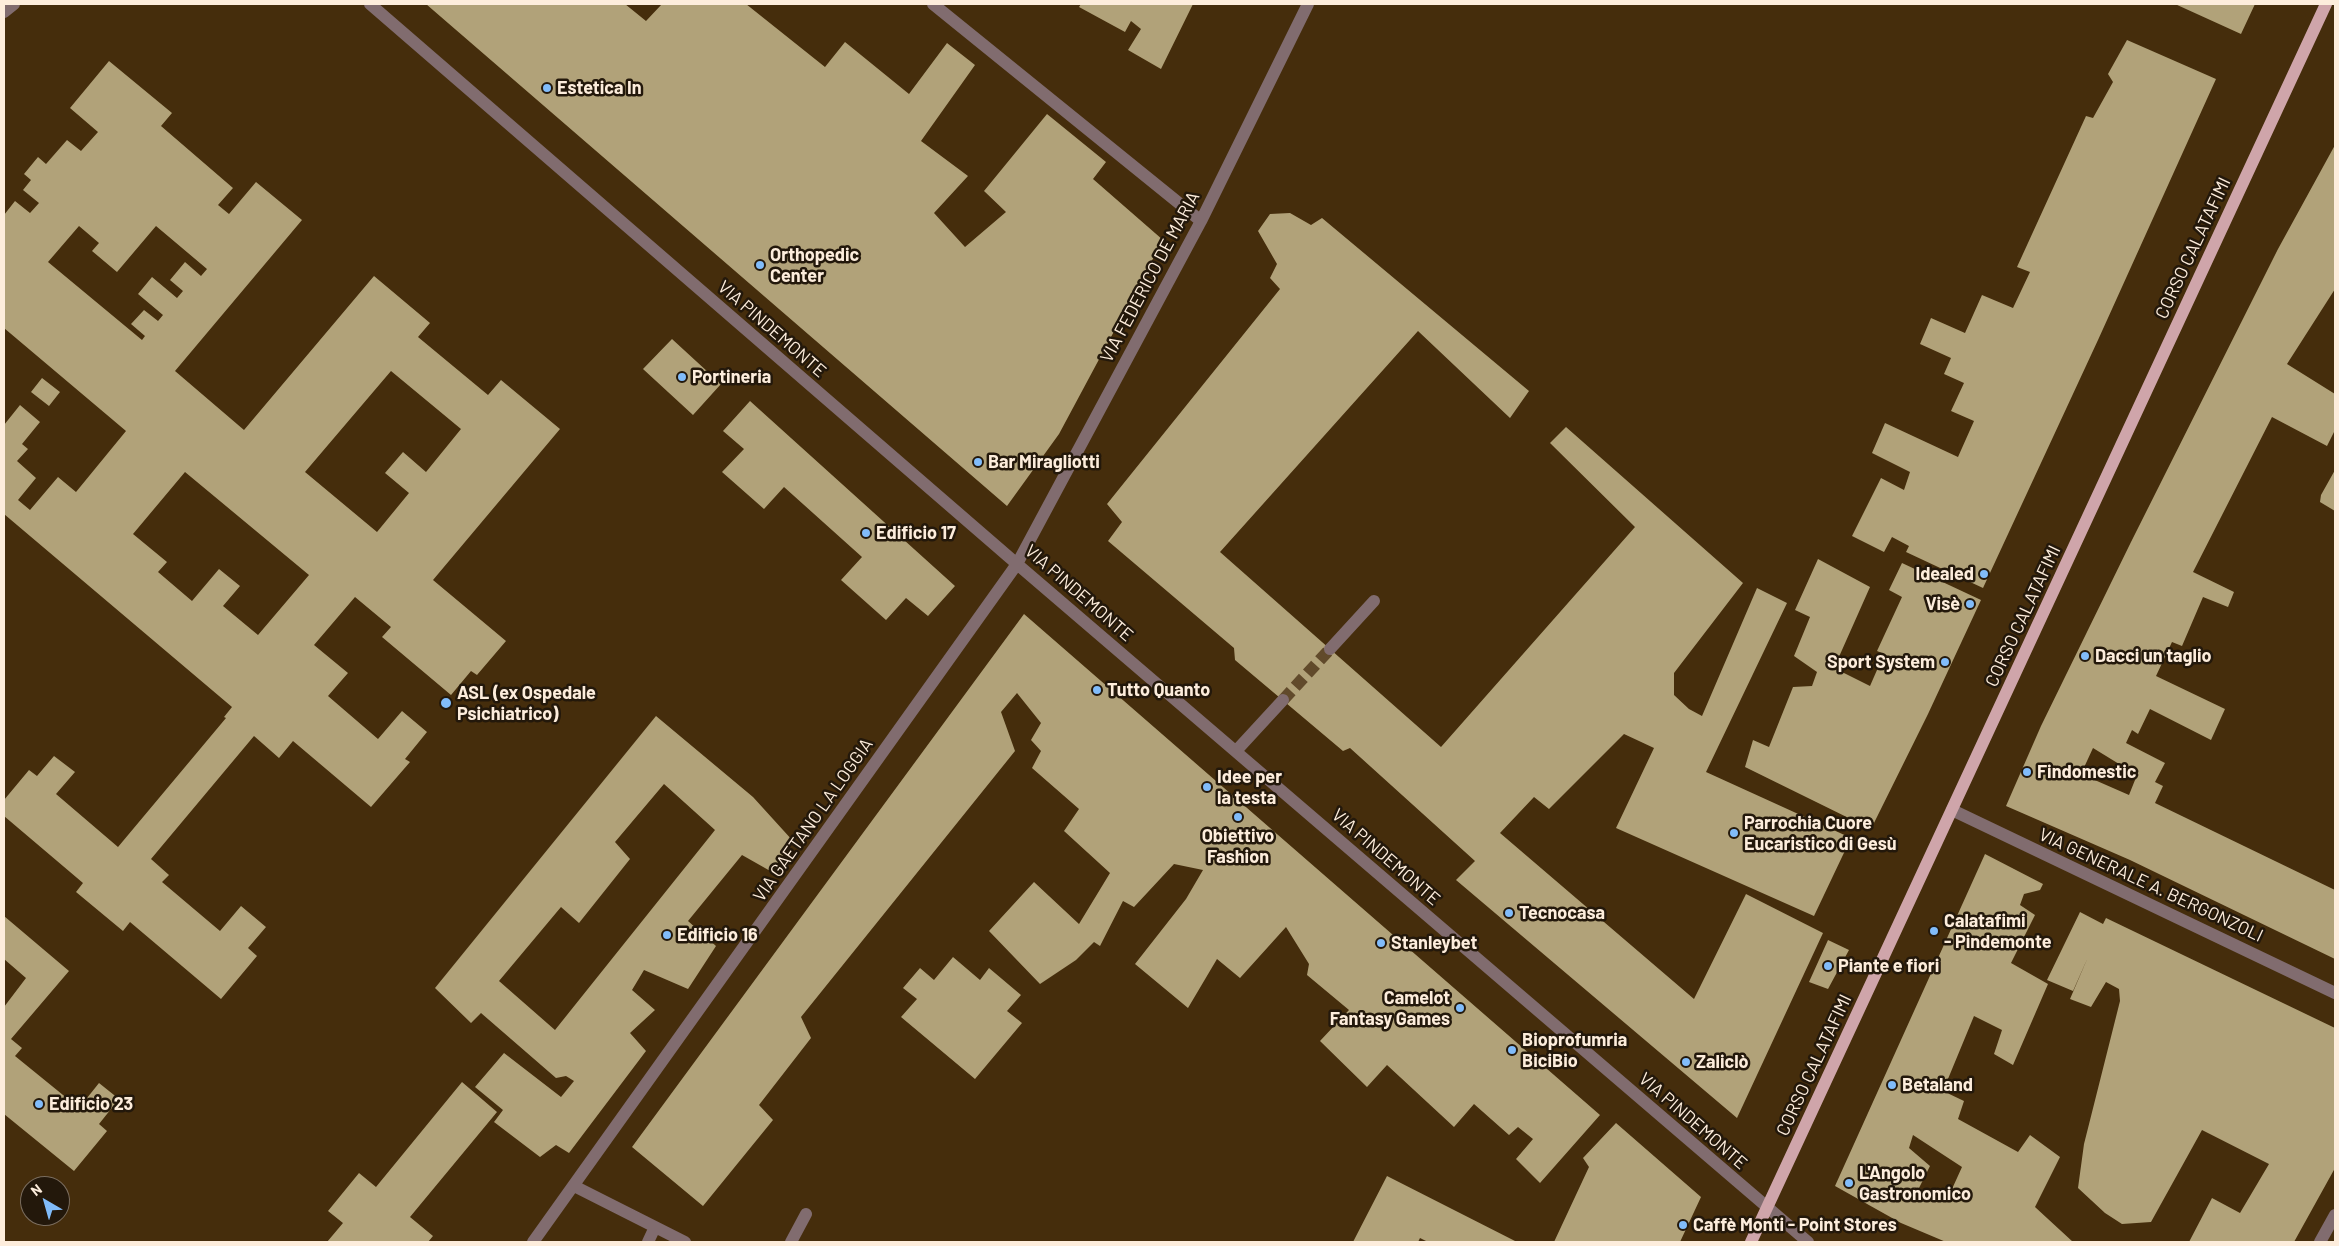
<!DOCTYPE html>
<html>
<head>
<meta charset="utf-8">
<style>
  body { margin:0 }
  #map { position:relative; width:2339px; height:1246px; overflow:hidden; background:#452d0c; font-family:Barlow,sans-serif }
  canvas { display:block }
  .frame { position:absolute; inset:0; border:5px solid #fdeddc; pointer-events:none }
  .north { position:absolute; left:20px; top:1176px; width:50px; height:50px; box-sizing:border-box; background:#23180b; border:1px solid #7a6d5f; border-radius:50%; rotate:322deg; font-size:14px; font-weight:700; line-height:20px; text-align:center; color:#fdeddc }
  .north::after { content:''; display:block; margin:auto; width:18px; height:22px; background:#81bcfa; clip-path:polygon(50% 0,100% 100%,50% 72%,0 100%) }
</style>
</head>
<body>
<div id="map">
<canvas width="2339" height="1246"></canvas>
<div class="frame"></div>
<div class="north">N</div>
</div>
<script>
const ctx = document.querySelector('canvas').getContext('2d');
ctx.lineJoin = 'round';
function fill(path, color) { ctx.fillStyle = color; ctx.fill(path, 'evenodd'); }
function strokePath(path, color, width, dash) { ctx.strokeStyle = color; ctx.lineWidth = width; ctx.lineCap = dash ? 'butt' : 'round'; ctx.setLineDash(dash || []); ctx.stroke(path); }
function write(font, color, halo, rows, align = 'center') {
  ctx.font = font + ' Barlow,sans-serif'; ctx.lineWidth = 5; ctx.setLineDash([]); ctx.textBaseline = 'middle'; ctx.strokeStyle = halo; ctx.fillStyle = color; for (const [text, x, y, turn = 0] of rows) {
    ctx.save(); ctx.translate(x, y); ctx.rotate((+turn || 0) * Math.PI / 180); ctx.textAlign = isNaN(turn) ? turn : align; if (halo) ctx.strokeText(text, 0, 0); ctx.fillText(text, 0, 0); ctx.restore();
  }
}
fill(new Path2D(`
  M426,4H625L646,21L662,4H746L825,67L845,42L909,94L947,43L975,65L921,141L968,176L934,213L965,247L1006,212L984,191L1047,114L1106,162L1093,179L1163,240L1059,434L1007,506Z
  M1081,4H1193L1161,69L1128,50L1141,29L1131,21L1125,32L1079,7Z
  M2175,4H2255L2241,34Z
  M2127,40L2216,79L2098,340L1983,588L1906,552L1909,546L1892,537L1884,552L1852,536L1881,478L1904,490L1910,472L1872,453L1885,423L1958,457L1974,421L1951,411L1964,383L1944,374L1951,358L1920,344L1931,318L1965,333L1982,295L2013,308L2030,272L2017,267L2086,116L2093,118L2113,82L2108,74Z
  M109,61L172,113L161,126L233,188L218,205L229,214L256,182L302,220L175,371L244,430L374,276L430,323L418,337L488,395L501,380L560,429L433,580L506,641L477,675L471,671L451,695L382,637L391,627L355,597L314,645L348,673L328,696L378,739L402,711L427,732L405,759L410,762L371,807L293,741L279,758L254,736L151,859L169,875L162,882L220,931L241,906L266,927L248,948L257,956L221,999L130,922L123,931L76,892L83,883L4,816V800L29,770L37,776L54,756L75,772L56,794L118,847L226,718L224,717L232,707L4,514V425L20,405L40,422L22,444L28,449L17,461L36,478L18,500L30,510L58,477L76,492L126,431L4,328V215L15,201L30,213L39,203L23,190L31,180L24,174L38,157L46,164L67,140L81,151L98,132L70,108ZM79,226L99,243L92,251L117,272L156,226L207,269L201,276L185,262L170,280L183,291L177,298L152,277L138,294L163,315L158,321L144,310L131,324L145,336L142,340L48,262ZM391,371L461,429L426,472L403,452L385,473L409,493L377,532L305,472ZM185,472L309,575L258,635L223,606L240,586L219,569L192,601L158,572L167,562L133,534Z
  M2335,145V289L2287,364L2335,394V430L2327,446L2272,417L2193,572L2234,592L2228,607L2203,597L2182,646L2172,642L2156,676L2225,709L2211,740L2150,709L2138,734L2132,730L2126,743L2165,763L2155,782L2163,786L2155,803L2335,890V959L2130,860L2006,806L2041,726L2131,542L2278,249ZM2093,748L2137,775L2129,795L2081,774Z
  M1290,213L1311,225L1322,218L1529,391L1510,418L1418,331L1220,552L1441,747L1635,527L1550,443L1566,427L1743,583L1674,673V695L1689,709L1702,716L1757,588L1787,603L1706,772L1851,838L1814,916L1616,828L1654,748L1624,734L1549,809L1534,797L1500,833L1694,999L1746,894L1823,933L1737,1118L1456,880L1475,861L1350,748L1343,751L1235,660L1234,648L1108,541L1122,522L1107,504L1280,289L1270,278L1277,264L1258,231L1270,214Z
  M672,339L721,384L693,415L643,369Z
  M42,378L60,392L49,406L31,392Z
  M750,401L955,586L928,616L906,598L886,620L841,580L862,557L784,487L764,509L722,472L744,449L723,431Z
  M2335,470V511L2320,502L2321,495Z
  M1818,559L1870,587L1834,668L1870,686L1884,654L1877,651L1902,597L1889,590L1902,563L1981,600L1928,714L1871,829L1745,767L1753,740L1769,747L1793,687L1812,686L1817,672L1794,656L1810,617L1795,610Z
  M1024,614L1600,1115L1540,1183L1516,1159L1533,1139L1518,1127L1509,1135L1474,1104L1454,1127L1387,1065L1367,1087L1320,1041L1349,1010L1307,975L1309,964L1286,927L1240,978L1217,959L1188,1008L1135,964L1186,899L1203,870L1174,864L1134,907L1123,901L1100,946L1094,942L1076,960L1040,984L989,931L1034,882L1079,924L1110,873L1064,831L1079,809L1032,768L1041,751L1031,740L1041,723L1017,693L1001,712L1015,751L801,1017L811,1038L759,1105L773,1120L703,1206L632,1147Z
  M656,716L753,797L793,841L772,872L742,855L688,921L716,946L688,989L644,970L632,990L655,1010L630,1033L646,1051L569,1153L556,1145L540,1157L494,1122L503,1110L475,1087L504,1053L561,1097L574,1081L566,1076L556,1078L481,1013L471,1023L435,988ZM664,784L715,830L555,1030L499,981L561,907L579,923L630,859L615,842Z
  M1985,854L2043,884L2040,890L2024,894L2020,905L2035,915L2011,963L2048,984L2013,1065L1994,1054L2002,1030L1974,1016L1943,1091L1964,1101L1958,1119L2018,1152L2030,1135L2060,1157L2035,1207L2073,1242H1946L1901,1223L1835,1186ZM1913,1135L1962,1167L1947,1200L1919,1188L1930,1166L1909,1148Z
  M2080,912L2103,924L2106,918L2335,1028V1168L2294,1242H2189L2212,1198L2240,1213L2269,1164L2202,1130L2151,1222L2122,1224L2105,1213L2078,1188L2084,1144L2120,1001L2119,989L2106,982L2091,1007L2070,999L2088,957L2073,991L2047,980Z
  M4,916L69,971L11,1039L22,1048L15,1056L79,1108L99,1083L119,1099L99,1124L107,1131L74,1171L4,1114V1007L26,978L4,959Z
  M1828,940L1849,950L1828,989L1809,982Z
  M953,957L980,980L989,968L1021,995L1007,1011L1022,1023L975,1079L901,1017L917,999L903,988L920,968L934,980Z
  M462,1082L497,1112L410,1217L433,1236L428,1242H327L343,1223L328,1211L359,1173L376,1187Z
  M1616,1123L1701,1197L1680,1242H1554L1589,1167L1583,1158Z
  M1387,1176L1517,1242H1428L1420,1238L1418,1242H1353Z`), '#b1a279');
strokePath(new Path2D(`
  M1283,700L1330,649`), '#614a2b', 12, [12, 6]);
strokePath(new Path2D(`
  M370,4L1017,564L1808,1242
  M933,4L1201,221
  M4,12L14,4
  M1330,649L1374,601
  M1236,751L1283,700
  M1952,810L2335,993
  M574,1186L685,1242
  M533,1242L1017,564L1201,221L1308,4
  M648,1242L655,1227
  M791,1242L806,1214
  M2320,1242L2335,1215`), '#816c6f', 12);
strokePath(new Path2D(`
  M1751,1242L2326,4`), '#cfa5aa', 12);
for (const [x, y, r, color] of [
  [547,88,5,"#81bcfa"],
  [760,265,5,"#81bcfa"],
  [682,377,5,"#81bcfa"],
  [978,462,5,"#81bcfa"],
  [866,533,5,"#81bcfa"],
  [1984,574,5,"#81bcfa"],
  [1970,604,5,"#81bcfa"],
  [2085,656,5,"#81bcfa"],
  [1945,662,5,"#81bcfa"],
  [1097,690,5,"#81bcfa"],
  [446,703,6,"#81bcfa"],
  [2027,772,5,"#81bcfa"],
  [1207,787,5,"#81bcfa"],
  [1238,817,5,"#81bcfa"],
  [1734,833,5,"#81bcfa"],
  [1509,913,5,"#81bcfa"],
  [1934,931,5,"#81bcfa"],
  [667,935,5,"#81bcfa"],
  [1381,943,5,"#81bcfa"],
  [1828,966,5,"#81bcfa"],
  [1460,1008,5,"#81bcfa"],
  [1512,1050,5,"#81bcfa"],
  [1686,1062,5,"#81bcfa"],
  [1892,1085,5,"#81bcfa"],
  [39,1104,5,"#81bcfa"],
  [1849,1183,5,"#81bcfa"],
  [1683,1225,5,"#81bcfa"]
]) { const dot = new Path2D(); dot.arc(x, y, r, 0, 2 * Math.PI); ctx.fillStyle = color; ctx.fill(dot); strokePath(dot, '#23180b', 2); }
write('bold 18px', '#fdeddc', '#23180b', [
  ["Estetica In",557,88],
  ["Orthopedic",770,255],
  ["Center",770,276],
  ["Portineria",692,377],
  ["Bar Miragliotti",988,462],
  ["Edificio 17",876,533],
  ["Idealed",1974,574,"right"],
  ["Visè",1960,604,"right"],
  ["Dacci un taglio",2095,656],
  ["Sport System",1935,662,"right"],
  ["Tutto Quanto",1107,690],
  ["ASL (ex Ospedale",457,693],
  ["Psichiatrico)",457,714],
  ["Findomestic",2037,772],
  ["Idee per",1217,777],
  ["la testa",1217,798],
  ["Parrochia Cuore",1744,823],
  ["Eucaristico di Gesù",1744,844],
  ["Obiettivo",1238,836,"center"],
  ["Fashion",1238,857,"center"],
  ["Tecnocasa",1519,913],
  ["Calatafimi",1944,921],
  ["- Pindemonte",1944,942],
  ["Edificio 16",677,935],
  ["Stanleybet",1391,943],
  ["Piante e fiori",1838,966],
  ["Camelot",1450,998,"right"],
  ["Fantasy Games",1450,1019,"right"],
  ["Bioprofumria",1522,1040],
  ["BiciBio",1522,1061],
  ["Zaliclò",1696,1062],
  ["Betaland",1902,1085],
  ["Edificio 23",49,1104],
  ["L'Angolo",1859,1173],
  ["Gastronomico",1859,1194],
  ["Caffè Monti - Point Stores",1693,1225]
], 'left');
write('18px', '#fdeddc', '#23180b', [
  ["CORSO CALATAFIMI",2193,248,-65],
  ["VIA FEDERICO DE MARIA",1150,277,-62],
  ["VIA PINDEMONTE",772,329,41],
  ["VIA PINDEMONTE",1079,593,41],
  ["CORSO CALATAFIMI",2023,616,-65],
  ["VIA GAETANO LA LOGGIA",813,820,-55],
  ["VIA PINDEMONTE",1386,857,41],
  ["VIA GENERALE A. BERGONZOLI",2151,885,25],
  ["CORSO CALATAFIMI",1814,1065,-65],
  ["VIA PINDEMONTE",1693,1121,41]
]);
</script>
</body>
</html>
